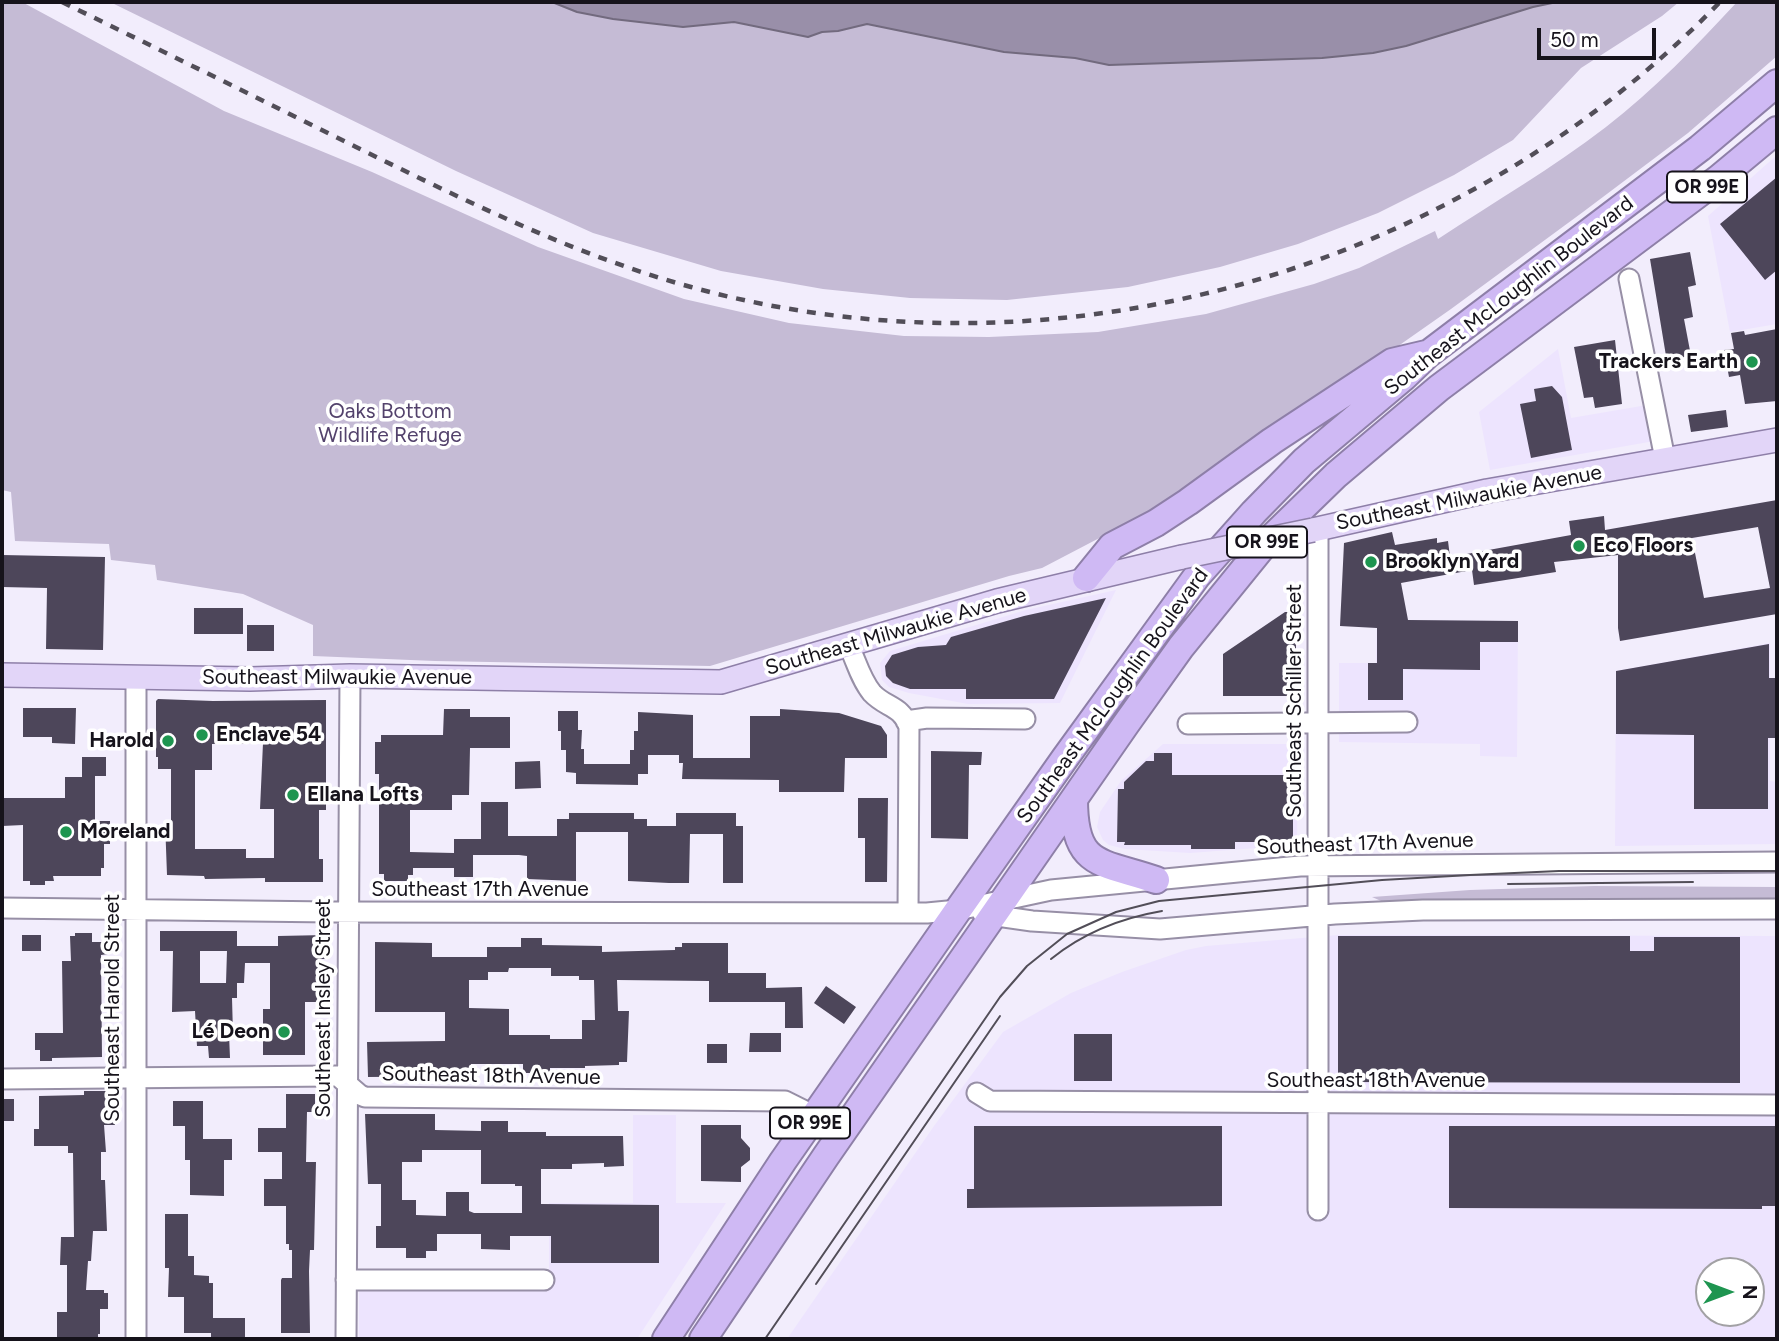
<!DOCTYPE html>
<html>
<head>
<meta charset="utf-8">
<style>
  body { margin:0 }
  #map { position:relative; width:1779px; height:1341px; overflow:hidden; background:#f2edfc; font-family:Figtree,sans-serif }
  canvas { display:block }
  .frame { position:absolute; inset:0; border:4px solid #16131b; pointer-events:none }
  .north { position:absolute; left:1695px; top:1257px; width:70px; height:70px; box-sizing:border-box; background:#fff; border:2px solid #a2a1a4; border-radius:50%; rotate:90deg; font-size:19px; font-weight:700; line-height:28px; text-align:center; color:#16131b }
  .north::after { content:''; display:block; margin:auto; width:24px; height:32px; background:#1e9550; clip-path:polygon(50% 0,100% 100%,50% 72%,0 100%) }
  .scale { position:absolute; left:1537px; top:28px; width:119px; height:32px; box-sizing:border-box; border:4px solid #16131b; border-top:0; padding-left:9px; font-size:21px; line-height:24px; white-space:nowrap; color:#16131b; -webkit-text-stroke:5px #fff; paint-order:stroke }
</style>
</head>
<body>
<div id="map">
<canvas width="1779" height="1341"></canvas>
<div class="frame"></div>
<div class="north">N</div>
<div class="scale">50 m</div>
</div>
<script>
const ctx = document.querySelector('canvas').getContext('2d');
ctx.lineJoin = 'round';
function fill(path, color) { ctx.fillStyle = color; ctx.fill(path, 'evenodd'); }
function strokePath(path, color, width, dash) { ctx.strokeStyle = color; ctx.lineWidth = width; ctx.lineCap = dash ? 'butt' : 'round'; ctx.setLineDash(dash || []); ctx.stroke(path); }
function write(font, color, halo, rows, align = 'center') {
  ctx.font = font + ' Figtree,sans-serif'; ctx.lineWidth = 7; ctx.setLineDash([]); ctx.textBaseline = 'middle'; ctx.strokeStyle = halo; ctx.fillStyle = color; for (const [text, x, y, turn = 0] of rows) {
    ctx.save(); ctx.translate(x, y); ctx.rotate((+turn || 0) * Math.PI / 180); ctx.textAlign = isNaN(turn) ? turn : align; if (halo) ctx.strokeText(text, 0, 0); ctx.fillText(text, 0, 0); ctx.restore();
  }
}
fill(new Path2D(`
  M1777,155V324L1730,332L1708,216Z
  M1558,349L1571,418L1653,404L1660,440L1490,470L1479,412Z
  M1116,590L1060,703L968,704L909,693L889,687L882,680L880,663L890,651L1026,610Z
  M1377,620L1518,621L1517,757L1480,756V744L1339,742V663H1376Z
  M1770,643V781L1777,782V844L1615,846L1616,671Z
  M1163,744H1298L1297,845L1190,853L1125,849L1109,845L1103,840L1097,827L1100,812L1121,781Z
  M1338,935L1777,936V1339H787L934,1126L1003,1032L1071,993L1122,972L1186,950L1206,946ZM1709,1271H1751V1313H1709Z
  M633,1115H676V1203H726L637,1339H359V1278H549V1203H633Z`), '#ede4fe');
fill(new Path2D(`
  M2,2H22L224,111L372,172L538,247L684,299L789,323L904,336L989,337L1098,332L1206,314L1314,284L1359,268L1435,231L1438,239C1494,202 1553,168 1606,127C1654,90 1696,46 1737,2H1777V56L1688,133L1583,212L1451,309L1197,487L1042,568L1009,576L710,666L435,661L313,656V625L243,594L157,580L155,565L111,560L109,544L15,541L11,492L2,490Z
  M110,2H552L577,12L613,19L683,27L734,22L808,37L822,32L838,31L867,24L1004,52L1075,58L1109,65L1322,58L1406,46L1533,7L1557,2H1679L1662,16L1581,68L1513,140L1454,175L1378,213L1298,244L1220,267L1128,287L1007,300L910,298L823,289L721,271L593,233L456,171Z
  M1594,886L1777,887V899L1388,904L1372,897L1470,890Z`), '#c5bbd5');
const water = new Path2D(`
  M552,2H1557L1533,7L1406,46L1373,53L1322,58L1109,65L1075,58L1004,52L867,24L838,31L822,32L808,37L734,22L683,27L613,19L577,12Z`);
fill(water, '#998fa9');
strokePath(water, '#726a7e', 2);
fill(new Path2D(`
  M1777,177V270L1765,280L1720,224Z
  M1690,252L1696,285L1688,287L1693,317L1684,319L1691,356L1672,359L1671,355L1666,356L1650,259Z
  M1777,329V401L1745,404L1740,375L1729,377L1724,350L1734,349L1731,333L1744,331L1745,335Z
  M1615,340L1622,404L1595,408L1593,397L1584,398L1574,347Z
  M1552,386L1562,397L1572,450L1531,458L1520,404L1536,401L1534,389Z
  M1726,410L1728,427L1691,432L1688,415Z
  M1777,500V614L1620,641L1618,628V555L1554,562L1556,572L1474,585L1472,570L1401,583L1408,620L1518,621V642H1480V670L1403,669V700H1368V663H1377V628L1340,626L1344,543L1392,532L1395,545L1437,538V543L1448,541L1450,557L1571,535L1569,521L1604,516L1605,530ZM1758,527L1770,588L1704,598L1692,538Z
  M2,555L105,557L103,650L46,649L47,588L2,587Z
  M1106,598L1054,699H966V689H910L893,683L886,676L885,666L892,655L918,647L946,645L951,637L1024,616Z
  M194,608H243V634H194Z
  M1285,612H1296V696H1223V654Z
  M247,625H274V651H247Z
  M1769,644V678H1777V738H1768V809H1694V735L1616,734V671Z
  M158,699L213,701L326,700V810H319V859H323V882H265V878L205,879L204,876L167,875L165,821H171V769H158V757H156V701ZM263,743L260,809H274V858H246V849H195V770H212V744Z
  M23,708H76L75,744L52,743V737H23Z
  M444,709H470V717H510V748H470L469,795H452V810H410V852L454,853V839H481V802H508V836H557V819H569V813H634V819H647V826H676V813H736V826H743V883H723V834H690L689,883H669L628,881V832H576V881L527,879V856L519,855H473V877H454V868H413V875H408V881H384V874H379V774H375V742H381V735H443Z
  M780,709L839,713L881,726L887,735V758H845L844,792H779V780L682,779L683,763H679V755H648V774H638V785L576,784V773L566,772V750H561V731H558V711H578V730H582L581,749H584V764H630V750H634V731H638V712L693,715V758H750V716H780Z
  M931,751L982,752L981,765H969L968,839L931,838Z
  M1154,753H1172V775H1293V842H1235V849H1191V845H1124L1125,842H1117L1118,789H1124V782L1146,761H1154Z
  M82,757H106V776H95V821H110V844H104V868H101V876H53L54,881H45V885H30V881H23V825L2,826V798H65V777H82Z
  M540,761L541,788L515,789V762Z
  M858,798H888L887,882H865V838H858Z
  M160,931H237V946H278V936L326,935V959H318V1002H305V1055H263V1009H270V963H245L244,983H226L227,951H200V983H237V998H232L233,1034H229L230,1058H209L208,1046H197L195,1011L172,1012L173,951H160Z
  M75,933H92V942H108V954L101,955L102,1057L52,1058V1061H40V1050H35V1033H63L62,961H71L70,936H75Z
  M22,935H41V951H22Z
  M1338,936H1630V951H1654V937H1740V1083L1338,1082Z
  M521,938H542V945L602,946V952L675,950V947H682V943H728V973H766V988L802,987L803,1028H785V1002H709V981L617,980L618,1011H629L627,1062H619V1065L585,1066V1068H550V1073H523V1064H471V1076L368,1077L367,1042L445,1041V1012H375V942L432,943V957H487V947H521ZM509,968H551V976H579V980H594L595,1020H582V1039H550V1035H509V1009L469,1008V980H488V972H508Z
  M826,986L856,1007L844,1024L814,1003Z
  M750,1033H781V1052H749Z
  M1074,1034H1112V1081H1074Z
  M707,1044H727V1063H707Z
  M84,1091H115V1125H104L106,1152H101V1180H105L107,1231H93L91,1261H88L86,1290H104V1293H108V1309H100V1334H98V1339H57V1312H67V1265H60L61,1237H74L73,1153H68V1146H34V1129H39V1096L84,1095Z
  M286,1094H315V1112H307L306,1162H316L314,1250H310L309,1271L310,1333H281V1280L282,1278H292V1250H289V1244H286V1206H264V1179H282V1152H258V1128H286Z
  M2,1099H14V1121H2Z
  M173,1101H203V1139H232V1160H224V1196L190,1195V1160H185V1126H173Z
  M365,1114H435V1130L481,1131V1121H508V1132H546V1136H623L624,1166L604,1167V1163L572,1164V1169H541V1204L659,1205V1263H551V1236H510V1250L481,1249V1234H437V1251H426V1258H406V1248H376V1226H381V1184H368ZM422,1150H481V1184H515V1186H522V1213H474L469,1211V1192H446V1216L416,1215V1200H402V1162H422Z
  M701,1125H741V1138L750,1148V1160L741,1167V1182L701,1181Z
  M974,1126H1222V1206L967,1208V1189H974Z
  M1449,1126H1777V1206H1762V1209L1449,1208Z
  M165,1214H188V1256H194V1275L209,1276V1283H213V1318H245V1339H211V1333H184V1297H168L169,1268H165Z`), '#4d465a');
const minor = new Path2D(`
  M1629,279L1665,459
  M849,646C856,661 861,680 872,693C886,708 901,705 909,727L908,913
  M136,677V1339
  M906,721L927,718L1025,719
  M1188,724L1407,722
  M2,908L332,912L927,913L958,910L1051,890L1300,866L1777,862
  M983,914L1032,921L1160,929L1335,914L1423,910L1777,909
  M2,1079L333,1076H338L360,1095L365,1097L785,1101L815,1116
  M977,1093L990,1101L1777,1105
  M1318,1210V528
  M346,1280H544
  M346,1339L350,676`);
const major = new Path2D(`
  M1313,530L1487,491L1777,440
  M2,675L250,679L350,676L721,682L997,601L1182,557`);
const highway = new Path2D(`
  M1086,578L1112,546L1156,523L1188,502L1272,441L1392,362L1426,354
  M1074,799C1074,868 1100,861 1156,880
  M666,1339L783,1161L958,910L1065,758L1197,576L1254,512L1304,461L1404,377L1428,354L1700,148L1777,83
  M703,1339L826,1156L1126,724L1181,647L1263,546L1336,475L1439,388L1718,179L1777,130`);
strokePath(minor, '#978fa6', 23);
strokePath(major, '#8e7fa8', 26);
strokePath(highway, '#8e7fa8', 30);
strokePath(minor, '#fff', 19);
strokePath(major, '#e2d5f8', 23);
strokePath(highway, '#cfb9f4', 26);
strokePath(new Path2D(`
  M1508,884L1693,882
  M1051,959C1083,933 1121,918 1162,911
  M816,1284L1000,1016
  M765,1339L1000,997L1027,966L1067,934L1116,912L1159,901L1382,880L1470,875L1559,871H1777`), '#524e58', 2);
strokePath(new Path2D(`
  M62,2C160,50 258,98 356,147C464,200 574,255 691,287C1056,388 1457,272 1720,2`), '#524e58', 4.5, [9, 9]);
const majorBridge = new Path2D(`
  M1182,557L1313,530`);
strokePath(majorBridge, '#8e7fa8', 26, []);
strokePath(majorBridge, '#e2d5f8', 23);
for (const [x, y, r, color] of [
  [1752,362,7,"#1e9550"],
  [1579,546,7,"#1e9550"],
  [1371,562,7,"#1e9550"],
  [202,735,7,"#1e9550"],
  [168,741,7,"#1e9550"],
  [293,795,7,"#1e9550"],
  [66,832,7,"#1e9550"],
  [284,1032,7,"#1e9550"]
]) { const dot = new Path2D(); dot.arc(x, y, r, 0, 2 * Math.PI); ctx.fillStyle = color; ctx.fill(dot); strokePath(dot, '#fff', 2.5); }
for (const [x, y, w] of [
  [1707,187,80],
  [1267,542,80],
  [810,1123,80]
]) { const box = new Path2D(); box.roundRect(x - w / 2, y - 15.5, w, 31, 5); ctx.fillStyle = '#fff'; ctx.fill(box); strokePath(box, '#16131b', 2); }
write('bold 19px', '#16131b', null, [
  ["OR 99E",1707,187],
  ["OR 99E",1267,542],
  ["OR 99E",810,1123]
]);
write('21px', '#16131b', '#fff', [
  ["Southeast McLoughlin Boulevard",1509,296,-38],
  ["Southeast Milwaukie Avenue",1469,498,-11],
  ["Southeast Milwaukie Avenue",896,632,-16],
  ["Southeast Milwaukie Avenue",337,678],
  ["Southeast McLoughlin Boulevard",1113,696,-54],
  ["Southeast Schiller Street",1295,701,-90],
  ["Southeast 17th Avenue",1365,844,-2],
  ["Southeast 17th Avenue",480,890],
  ["Southeast Harold Street",113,1008,-90],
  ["Southeast Insley Street",324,1008,-90],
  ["Southeast 18th Avenue",491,1076,1],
  ["Southeast 18th Avenue",1376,1081]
]);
write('bold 21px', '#16131b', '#fff', [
  ["Trackers Earth",1738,362,"right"],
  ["Eco Floors",1593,546],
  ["Brooklyn Yard",1385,562],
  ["Enclave 54",216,735],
  ["Harold",154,741,"right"],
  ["Ellana Lofts",307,795],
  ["Moreland",80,832],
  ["Lé Deon",270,1032,"right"]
], 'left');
write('21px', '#53426c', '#fff', [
  ["Oaks Bottom",390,412],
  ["Wildlife Refuge",390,436]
]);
</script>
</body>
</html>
